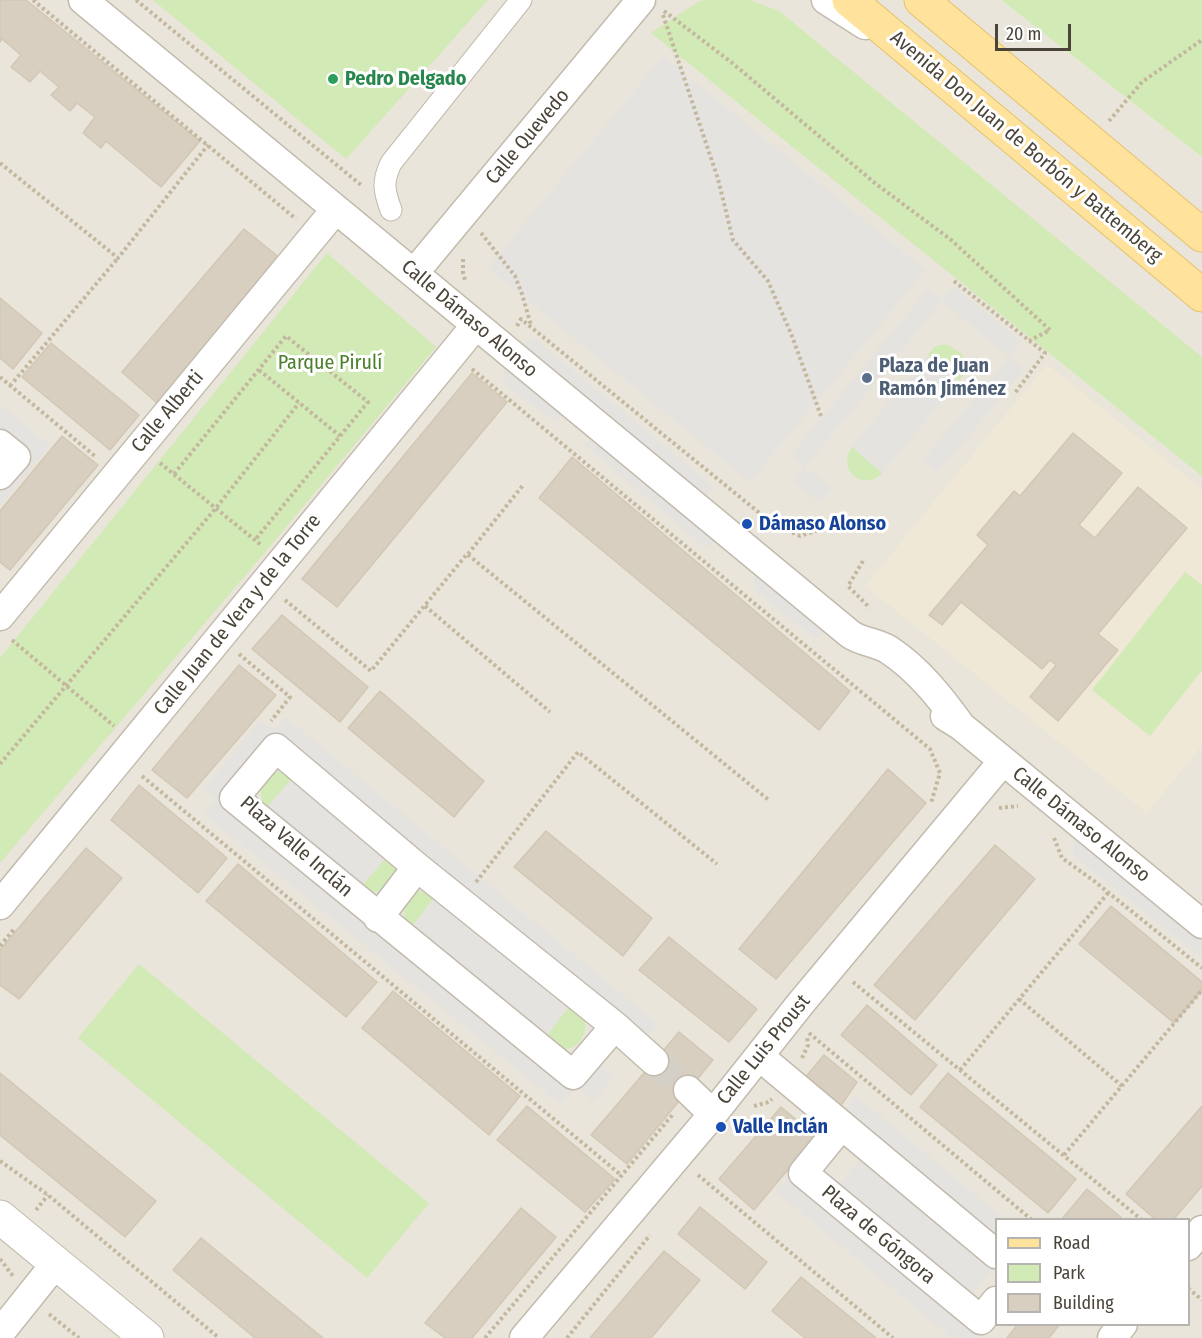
<!DOCTYPE html>
<html>
<head>
<meta charset="utf-8">
<style>
  body { margin:0 }
  #map { position:relative; width:1202px; height:1338px; overflow:hidden; background:#f6f3ec; font-family:"Fira Sans Condensed",sans-serif }
  canvas { display:block }
  .legend { position:absolute; left:995px; top:1218px; width:195px; height:108px; box-sizing:border-box; background:#fff; border:2px solid #b7b4b0; margin:0; padding:8px 10px; list-style:none; font-size:18px; color:#4b4439 }
  .legend li { display:flex; align-items:center; gap:12px; height:30px }
  .legend b { width:30px; border:2px solid #b7b4b0 }
  .scale { position:absolute; left:995px; top:24px; width:76px; height:27px; box-sizing:border-box; border:3px solid #4b4439; border-top:0; padding-left:8px; font-size:18px; line-height:21px; white-space:nowrap; color:#4b4439; -webkit-text-stroke:4px #fff; paint-order:stroke }
</style>
</head>
<body>
<div id="map">
<canvas width="1202" height="1338"></canvas>
<ul class="legend">
<li><b style="height:8px;background:#ffe39c"></b>Road</li>
<li><b style="height:16px;background:#d2eab5"></b>Park</li>
<li><b style="height:16px;background:#d8cfc1"></b>Building</li>
</ul>
<div class="scale">20 m</div>
</div>
<script>
const ctx = document.querySelector('canvas').getContext('2d');
ctx.lineJoin = 'round';
function fill(path, color) { ctx.fillStyle = color; ctx.fill(path, 'evenodd'); }
function strokePath(path, color, width, dash) { ctx.strokeStyle = color; ctx.lineWidth = width; ctx.lineCap = dash ? 'butt' : 'round'; ctx.setLineDash(dash || []); ctx.stroke(path); }
function write(font, color, halo, rows, align = 'center') {
  ctx.font = font + ' "Fira Sans Condensed",sans-serif'; ctx.lineWidth = 6; ctx.setLineDash([]); ctx.textBaseline = 'middle'; ctx.strokeStyle = halo; ctx.fillStyle = color; for (const [text, x, y, turn = 0] of rows) {
    ctx.save(); ctx.translate(x, y); ctx.rotate((+turn || 0) * Math.PI / 180); ctx.textAlign = isNaN(turn) ? turn : align; if (halo) ctx.strokeText(text, 0, 0); ctx.fillText(text, 0, 0); ctx.restore();
  }
}
fill(new Path2D(`
  M0,0H1001L1202,157V1338H0ZM996,1220H1188V1324H996Z`), '#eae5da');
fill(new Path2D(`
  M1047,364L1202,489V745L1147,813L865,586Z`), '#efe8d6');
fill(new Path2D(`
  M153,0H488L346,159Z
  M706,0H750L779,11L1202,357V476L651,33L698,2Z
  M1001,0H1202V157Z
  M327,253L436,347L267,550L0,863V658Z
  M940,345H948L961,353C967,363 967,372 959,381L928,355L934,347Z
  M852,447L882,473C866,492 835,472 852,447Z
  M1185,572L1202,585V670L1150,736L1092,690Z
  M281,771L294,776L266,809C256,792 261,775 281,771Z
  M389,854L395,861L397,871L381,892L368,891L361,887Z
  M428,890L437,894L411,928L405,917L404,907L414,892Z
  M139,964L429,1203L367,1278L78,1038Z
  M571,1004C576,1009 581,1013 584,1019C590,1036 574,1055 557,1047C553,1046 548,1041 545,1038Z`), '#d2eab5');
fill(new Path2D(`
  M663,56L925,270L750,482L488,268Z
  M954,286L1021,341L1009,357L1024,370L938,472L923,460L1009,357L942,301L805,467L832,488L820,503L793,482L804,467L791,455L928,289L942,301Z
  M535,339L713,486L706,496L520,344Z
  M928,355L959,381L882,473L852,447Z
  M504,367L562,412L556,422L504,384Z
  M0,405L50,446L0,506Z
  M596,436L718,541L705,547L584,444Z
  M752,570L827,631L815,638L756,591Z
  M285,717L658,1024L646,1038L275,731L218,799L574,1090L561,1105L204,814L217,799L204,789L260,720L275,730Z
  M294,776L389,854L361,887L266,809Z
  M1074,836L1202,942V958L1074,856Z
  M437,894L571,1004L545,1038L411,928Z
  M600,1064L614,1077L593,1101L578,1088Z
  M856,1096L1004,1219L996,1220V1238L844,1111Z
  M863,1156L996,1266L968,1299L836,1189Z
  M788,1176L982,1338H952L776,1191Z`), '#e5e3e0');
const building = new Path2D(`
  M0,0H26L200,141L161,187L106,141L101,148L83,133L95,117L77,103L70,111L51,95L59,87L40,71L30,82L11,67L21,55L2,39L0,42Z
  M244,229L280,258L157,403L122,372Z
  M0,298L42,333L13,369L0,358Z
  M51,343L139,415L110,450L22,377Z
  M472,373L507,402L337,607L302,579Z
  M1073,433L1122,473L1079,525L1095,538L1138,487L1187,528L1098,634L1118,650L1058,721L1030,697L1056,665L1050,660L1042,669L961,602L942,625L929,615L988,545L977,535L1014,491L1020,496Z
  M62,436L98,465L10,570L0,562V511Z
  M572,457L850,691L819,730L539,498Z
  M282,615L368,687L340,722L252,649Z
  M239,665L276,695L187,798L152,770Z
  M380,691L484,781L454,817L348,728Z
  M888,769L926,803L776,979L739,949Z
  M139,785L227,858L198,893L111,820Z
  M546,831L652,918L623,956L514,867Z
  M995,845L1035,879L915,1020L874,985Z
  M86,848L122,878L19,999L0,985V950Z
  M238,864L377,982L346,1017L206,901Z
  M1111,906L1202,982V990L1174,1023L1079,944Z
  M669,937L757,1009L729,1042L639,970Z
  M393,991L520,1096L489,1135L362,1028Z
  M867,1005L937,1065L911,1095L841,1035Z
  M679,1032L713,1060L627,1164L591,1135Z
  M824,1055L857,1082L840,1107L804,1079Z
  M0,1073L156,1201L125,1237L0,1135Z
  M948,1073L1076,1179L1048,1213L920,1107Z
  M527,1106L615,1179L585,1212L497,1140Z
  M1202,1106V1186L1173,1220H1156L1126,1194Z
  M781,1107L816,1136L754,1210L719,1179Z
  M1087,1189L1124,1220L1062,1219Z
  M700,1207L767,1262L745,1289L678,1234Z
  M521,1208L556,1237L472,1338H445L425,1323Z
  M201,1238L323,1338H255L173,1270Z
  M664,1251L700,1280L651,1338H590Z
  M801,1277L876,1338H805L772,1311Z
  M1018,1324H1060L1049,1338H1007Z`);
fill(building, '#d8cfc1');
strokePath(building, '#d3c7b4', 1.5);
strokePath(new Path2D(`
  M654,1061L688,1090`), '#d4d0c8', 28, [28, 14]);
const pedestrian = new Path2D(`
  M391,210C384,191 382,182 391,163L521,0`);
const minor = new Path2D(`
  M83,0L850,634C861,642 876,642 889,650C918,669 941,698 961,726
  M826,0L865,25
  M414,273L641,0
  M0,444L16,457L0,475
  M0,616L336,209
  M945,716L961,726L1202,924
  M276,748L417,867L615,1026L573,1075L234,798Z
  M0,905L476,325
  M378,918L417,867
  M615,1026L654,1061
  M759,1056L996,1254
  M688,1090L713,1114
  M842,1125L803,1173L981,1320L996,1301
  M1188,1246L1202,1230
  M0,1333L56,1263
  M524,1338L713,1114L801,1003L1003,761
  M1112,1338L1123,1324`);
const tertiary = new Path2D(`
  M0,1217L147,1338`);
const primary = new Path2D(`
  M849,0L1202,295
  M921,0L1202,235`);
strokePath(pedestrian, '#c2bbae', 23);
strokePath(minor, '#c2bbae', 31);
strokePath(tertiary, '#c2bbae', 35);
strokePath(primary, '#e6c16a', 35);
strokePath(new Path2D(`
  M33,0L296,219
  M136,0L361,185
  M664,11L731,62L876,184L950,239L1050,330L1029,341
  M663,15L718,179L733,240L768,281L792,336L821,416
  M1109,121L1142,82L1202,40
  M0,163L118,258L208,145
  M481,233L515,276L522,294L531,325
  M463,259V273L465,280
  M954,281L1045,353L1015,393
  M517,326L521,319L773,524L800,536L825,528
  M472,369L930,749L940,773L931,803
  M259,370L340,436
  M0,377L96,457
  M10,386L118,258
  M160,463L261,545
  M174,474L286,336L368,402L255,540
  M468,554L524,484
  M863,561L848,586L870,608
  M285,600L371,671L467,554L770,801
  M425,606L550,712
  M12,640L114,726
  M239,654L290,697L271,721
  M0,764L216,508L299,403
  M142,776L621,1175
  M999,808L1018,806
  M1054,838L1062,858L1094,881L1202,968
  M476,882L578,752L717,864
  M0,946L15,928
  M853,982L1142,1220
  M1019,999L1122,1086
  M809,1033L1032,1220
  M802,1058L808,1045L807,1037
  M960,1070L1108,893
  M754,1106L769,1102L772,1099
  M1064,1155L1202,990
  M0,1161L48,1195L219,1338
  M698,1175L893,1338
  M36,1210L48,1195
  M0,1259L13,1276
  M1188,1288L1202,1300
  M49,1314L79,1338
  M485,1338L674,1113
  M567,1338L650,1235`), '#c4b79f', 4, [3, 3]);
strokePath(pedestrian, '#fff', 21);
strokePath(minor, '#fff', 28);
strokePath(tertiary, '#fff', 33);
strokePath(primary, '#ffe39c', 33);
for (const [x, y, r, color] of [
  [333,79,6,"#2e9e5b"],
  [867,378,6,"#5c6f8a"],
  [747,524,6,"#1a4fb4"],
  [721,1127,6,"#1a4fb4"]
]) { const dot = new Path2D(); dot.arc(x, y, r, 0, 2 * Math.PI); ctx.fillStyle = color; ctx.fill(dot); strokePath(dot, '#fff', 2); }
write('bold 20px', '#27864d', '#fff', [
  ["Pedro Delgado",345,79]
], 'left');
write('20px', '#4b4439', '#fff', [
  ["Calle Quevedo",528,137,-50],
  ["Avenida Don Juan de Borbón y Battemberg",1026,147,40],
  ["Calle Dámaso Alonso",469,319,40],
  ["Calle Alberti",168,412,-50],
  ["Calle Juan de Vera y de la Torre",238,615,-51],
  ["Calle Dámaso Alonso",1081,825,39],
  ["Plaza Valle Inclán",296,847,41],
  ["Calle Luis Proust",764,1050,-51],
  ["Plaza de Góngora",878,1235,40]
]);
write('20px', '#4a7f2a', '#fff', [
  ["Parque Pirulí",330,363]
]);
write('bold 20px', '#4e5e75', '#fff', [
  ["Plaza de Juan",879,366],
  ["Ramón Jiménez",879,389]
], 'left');
write('bold 20px', '#164399', '#fff', [
  ["Dámaso Alonso",759,524],
  ["Valle Inclán",733,1127]
], 'left');
</script>
</body>
</html>
